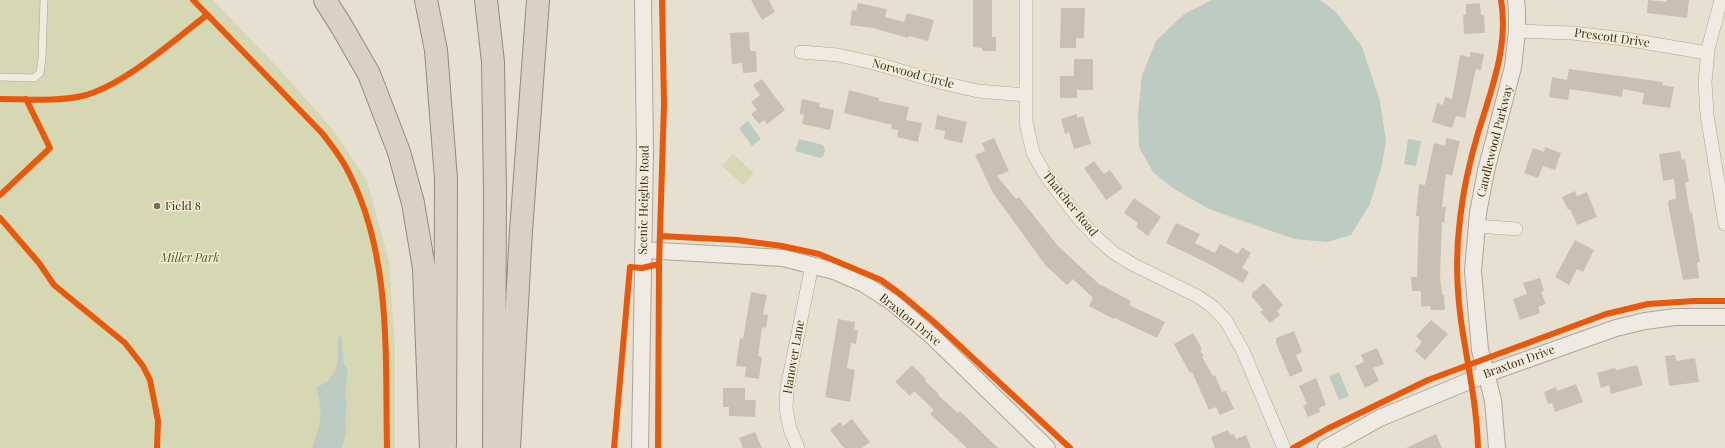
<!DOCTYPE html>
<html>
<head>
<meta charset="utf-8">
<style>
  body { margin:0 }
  canvas { display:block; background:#e7e0d1 }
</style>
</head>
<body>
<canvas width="1725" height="448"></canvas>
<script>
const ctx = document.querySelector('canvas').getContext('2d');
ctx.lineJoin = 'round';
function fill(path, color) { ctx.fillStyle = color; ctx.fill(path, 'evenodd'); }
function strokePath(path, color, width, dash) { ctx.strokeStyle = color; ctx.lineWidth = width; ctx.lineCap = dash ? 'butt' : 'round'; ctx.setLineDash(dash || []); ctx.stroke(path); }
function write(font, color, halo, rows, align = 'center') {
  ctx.font = font + ' "Playfair Display",serif'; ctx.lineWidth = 3; ctx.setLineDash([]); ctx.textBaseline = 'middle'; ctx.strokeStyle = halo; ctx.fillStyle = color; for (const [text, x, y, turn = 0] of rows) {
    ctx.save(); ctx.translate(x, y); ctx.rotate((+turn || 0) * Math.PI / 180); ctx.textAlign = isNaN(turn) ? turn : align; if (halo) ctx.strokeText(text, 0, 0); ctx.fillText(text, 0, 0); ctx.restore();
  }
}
fill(new Path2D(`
  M0,0H213L282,72L335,132L367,181L389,261L395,348V448H0Z
  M733,154L754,173L743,185L722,166Z`), '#d6d7b3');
fill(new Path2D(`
  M1211,0H1320L1336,12L1362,47L1380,101L1386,141L1382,165L1370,204L1351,235L1328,242L1294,239L1209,209L1174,189L1153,172L1139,147L1138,115L1142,75L1156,41L1183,15Z
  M748,121L761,139L752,146L739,128Z
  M799,139L823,145L825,149L824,155L820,158L795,151Z
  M1408,139L1421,141L1416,166L1404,164Z
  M341,336L344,365L348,369L345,394L347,404L345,417L346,432L342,448H313L312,447C322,425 323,411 316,388C341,376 338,361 338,337Z
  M1339,372L1349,396L1339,400L1329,376Z`), '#bcccc2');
fill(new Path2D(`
  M751,0H769L775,12L762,20Z
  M973,0H992V37H996V51H982V48L973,47Z
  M1648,0L1667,2V0H1689L1687,18L1647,13Z
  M858,3L887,9L885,17L904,22L907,13L934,20L928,41L909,36L908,38L873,28L850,25L852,10L856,11Z
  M1480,3L1481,15H1484L1485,33L1464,34L1463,15H1466V4Z
  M1061,8H1085L1084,38H1076V48H1060Z
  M749,32L750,51H756L757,72L743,73L742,63L732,64L730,33Z
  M1470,52L1484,54L1481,70L1476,69L1465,118L1456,116L1452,128L1432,122L1437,103L1443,105L1445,97L1452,99L1460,55L1470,57Z
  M1074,59H1093V90H1077V98H1060V76H1074Z
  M1569,69L1663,82L1662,85L1674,87L1670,108L1642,104L1644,93L1623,89L1622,97L1570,89L1568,100L1549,97L1552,77L1567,80Z
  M762,79L785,110L767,124L764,120L759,124L751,114L757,110L751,102L760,95L753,85Z
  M849,90L879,98V101L909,107L906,120L922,123L918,142L897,137L898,130L891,129L892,125L844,113Z
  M802,99L820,103L819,107L834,110L830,130L802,124L804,115L800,114V110Z
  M1077,114V118L1083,116L1091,144L1074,149L1069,132L1065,134L1061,119Z
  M937,115L967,122L962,143L944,139L945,131L935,129Z
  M994,138L1009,171L997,176L1016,199L1019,197L1058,246L1099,284L1131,301L1129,305L1165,322L1157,338L1115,318L1114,319L1089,306L1093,298L1073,279L1067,285L1046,266L993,193L975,155L985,151L982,143Z
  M1446,138L1460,141L1452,176L1446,174L1442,207H1446L1444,223L1442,222L1440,276L1442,295H1444L1445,310H1431L1430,306L1421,307V291H1412L1411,277H1417L1419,216H1416L1419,184L1425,185L1434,143L1445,146Z
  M1545,147L1561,153L1555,170L1543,166L1538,178L1524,173L1533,148L1544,152Z
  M1680,151L1682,160L1685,159L1689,182H1685L1690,213L1692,212L1700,262L1697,263L1699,278L1683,280L1668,204L1669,200L1676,199L1674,179L1663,181L1659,154Z
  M1094,161L1104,174L1110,170L1123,188L1106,200L1084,168Z
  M1575,191L1577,196L1587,192L1597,217L1577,225L1570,209L1568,210L1562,197Z
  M1134,198L1161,217L1148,236L1136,227L1138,223L1124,213Z
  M1176,223L1200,234L1195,243L1215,253L1220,244L1238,254L1242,247L1251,253L1242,268L1249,272L1243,283L1209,264L1166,243Z
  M1575,240L1594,250L1583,272L1577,269L1569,285L1555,277Z
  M1540,278L1544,291L1541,292L1546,304L1538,307L1540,313L1520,320L1513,299L1527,294L1523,283Z
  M1264,283L1283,305L1277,311L1280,315L1270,323L1260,312L1263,310L1252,297V293Z
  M751,292L767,295L763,314L768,315L766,328L762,327L758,356L762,357L759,379L745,377L746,367L736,366L740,338L743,339Z
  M838,319L855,322L854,330H858L856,344L851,343L847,368L855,370L850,402L825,397Z
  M1431,320L1448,334L1425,360L1415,351L1422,342L1416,336Z
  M1294,331L1302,352L1296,355L1303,371L1290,377L1276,343V338Z
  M1193,333L1202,349L1200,350L1204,356L1202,357L1213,376L1215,375L1222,392L1226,391L1234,409L1220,415L1216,407L1209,410L1192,372L1190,373L1174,344Z
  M1377,348L1384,364L1373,368L1379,381L1365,388L1355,366L1364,362L1361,355Z
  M1675,355L1676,361L1695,358L1699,382L1669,386L1665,356Z
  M912,365L926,379L925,381L939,394L938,395L958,413L960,411L998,448H967L930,414L934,410L914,391L910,396L895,382Z
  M1637,365L1643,385L1611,394L1609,385L1601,388L1597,373L1615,368L1616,370Z
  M1316,378L1326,405L1319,408L1320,412L1308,417L1303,406L1307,404L1299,386Z
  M1576,384L1583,402L1555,412L1552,403L1548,404L1544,392L1556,387L1557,391Z
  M723,388H745V400H756L755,417L729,416V407H723Z
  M852,419L870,442L862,448H844L830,430L840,422L843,426Z
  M1228,430L1230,435L1234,434L1236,439L1246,435L1251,448H1215L1211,437Z
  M755,432L762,448H743L739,438Z
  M1436,434L1442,448H1406Z`), '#cbbfb2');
const service = new Path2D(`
  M0,77L34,78L40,73L42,58L44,0`);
const minor = new Path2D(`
  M1026,0V122L1033,153L1042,169L1051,183L1080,220L1097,238L1114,253L1134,265L1197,296L1213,307L1226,321L1243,351L1284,448
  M1721,0L1708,49L1705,82L1707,115L1725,224
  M1517,31L1572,33L1625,39L1707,53
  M801,52L838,55L874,63L943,83L978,91L1026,95
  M1477,226L1516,229
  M798,448L790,429L786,409L787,388L812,265`);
const tertiary = new Path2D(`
  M643,250L783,258L834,271L864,284L892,302L933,337L1047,448
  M640,448L645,151L643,0
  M1326,448L1380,418L1486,374L1616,328L1645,321L1675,317H1725
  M1497,448L1493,400L1480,350L1473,271L1478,213L1486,171L1513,67L1517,31V11L1516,0`);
const motorway = new Path2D(`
  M325,0L342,27L369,74L399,152L413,203L424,268L431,448
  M426,0L436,50L446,179L445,445
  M486,0L493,62L495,191L494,448
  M509,448L521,231L538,0`);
strokePath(service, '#ada599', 8);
strokePath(minor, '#ada599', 14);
strokePath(tertiary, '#ada599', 18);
strokePath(motorway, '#928b80', 24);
strokePath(service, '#efebe3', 7);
strokePath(minor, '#efebe3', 13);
strokePath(tertiary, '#efebe3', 16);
strokePath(motorway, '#dad1c2', 22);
strokePath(new Path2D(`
  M193,0L322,133C332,146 342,158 349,173C392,257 385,357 387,448
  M0,99C27,99 56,102 82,96C122,87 174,40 207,15
  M0,195L50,148L26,99
  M0,218L39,263L54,285L125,343L143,366L150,380L154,400L158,421L157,448
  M660,236L737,240L782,246L819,254L881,280L903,296L934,322L1070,448
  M659,264L664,104L662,0
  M614,448L630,267L642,268L659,264L658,448
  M1293,448L1327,429L1428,380L1606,314L1648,304L1694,301H1725
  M1478,448C1477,411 1470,376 1464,340C1457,301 1455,258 1460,219C1463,191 1470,160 1478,133C1491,91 1509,45 1501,0`), '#e8590c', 6);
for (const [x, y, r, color] of [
  [157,206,4,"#786c5e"]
]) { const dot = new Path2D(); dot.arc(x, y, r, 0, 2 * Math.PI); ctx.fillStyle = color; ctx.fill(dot); strokePath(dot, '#f7eed8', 1.5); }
write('12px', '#3d2e20', '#f7eed8', [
  ["Prescott Drive",1612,38,8],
  ["Norwood Circle",913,74,15],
  ["Candlewood Parkway",1495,141,-76],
  ["Scenic Heights Road",644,200,-89],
  ["Thatcher Road",1070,204,51],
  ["Braxton Drive",910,320,39],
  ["Hanover Lane",794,357,-80],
  ["Braxton Drive",1519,362,-20]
]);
write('12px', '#3d2e20', '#f7eed8', [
  ["Field 8",165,206]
], 'left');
write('italic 12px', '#4d5a26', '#f7eed8', [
  ["Miller Park",190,258]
]);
</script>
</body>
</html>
